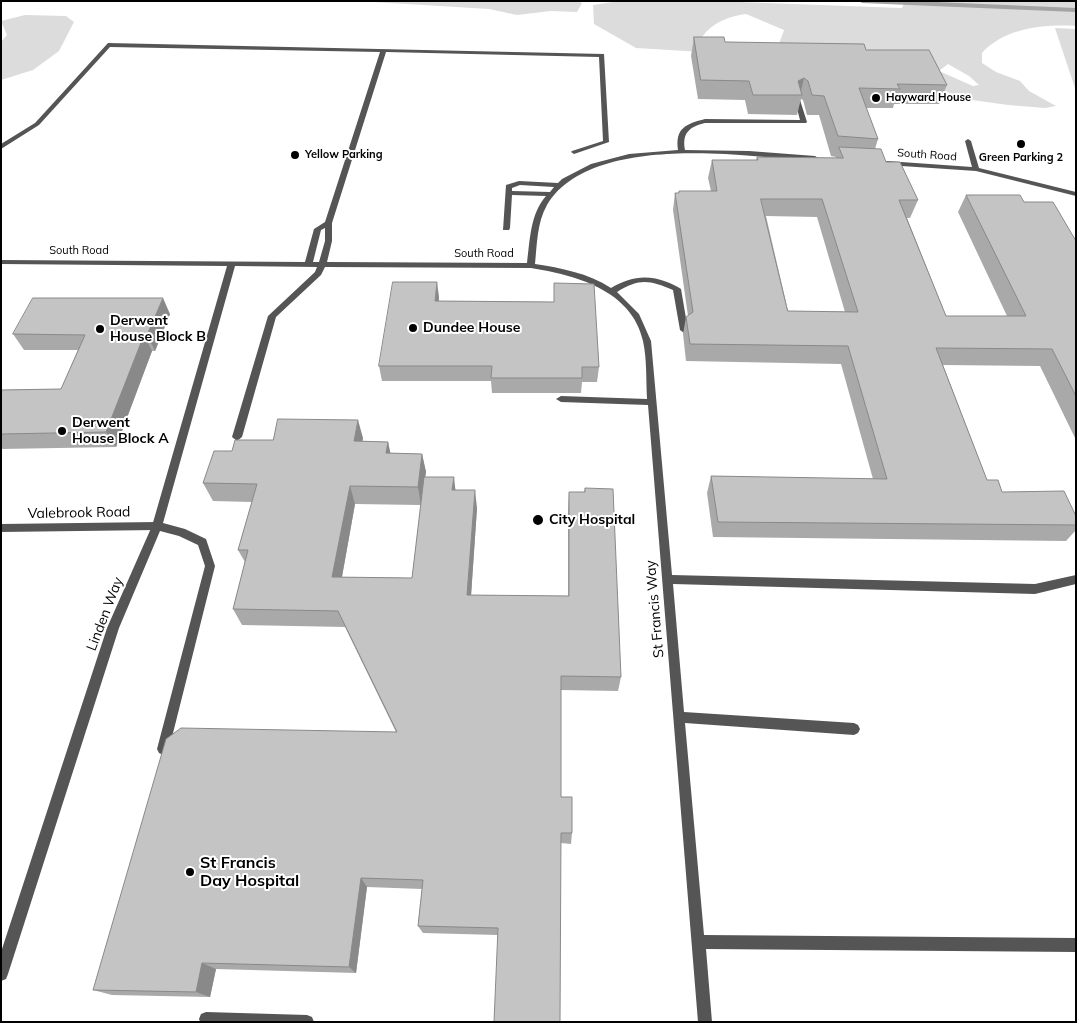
<!DOCTYPE html>
<html>
<head>
<meta charset="utf-8">
<style>
  body { margin:0 }
  #map { position:relative; width:1077px; height:1023px; overflow:hidden; background:#fff; font-family:Mulish,sans-serif }
  canvas { display:block }
  .frame { position:absolute; inset:0; border:2px solid #000; pointer-events:none }
</style>
</head>
<body>
<div id="map">
<canvas width="1077" height="1023"></canvas>
<div class="frame"></div>
</div>
<script>
const ctx = document.querySelector('canvas').getContext('2d');
ctx.lineJoin = 'round';
function fill(path, color) { ctx.fillStyle = color; ctx.fill(path, 'evenodd'); }
function strokePath(path, color, width, dash) { ctx.strokeStyle = color; ctx.lineWidth = width; ctx.lineCap = dash ? 'butt' : 'round'; ctx.setLineDash(dash || []); ctx.stroke(path); }
function write(font, color, halo, rows, align = 'center') {
  ctx.font = font + ' Mulish,sans-serif'; ctx.lineWidth = 4; ctx.setLineDash([]); ctx.textBaseline = 'middle'; ctx.strokeStyle = halo; ctx.fillStyle = color; for (const [text, x, y, turn = 0] of rows) {
    ctx.save(); ctx.translate(x, y); ctx.rotate((+turn || 0) * Math.PI / 180); ctx.textAlign = isNaN(turn) ? turn : align; if (halo) ctx.strokeText(text, 0, 0); ctx.fillText(text, 0, 0); ctx.restore();
  }
}
fill(new Path2D(`
  M357,1H577L582,3L577,12L551,11L517,15L489,9Z
  M620,1H712L902,8L905,1H1076V26C1043,24 1005,28 982,53V63L996,72L1020,81L1029,91L1056,106L1045,108L1008,105L958,98L937,86L719,53L636,48L594,24L593,5ZM746,14L784,30L779,44L715,41L702,37C712,23 729,16 746,14ZM948,64L969,76L979,85L973,86L939,71Z
  M25,15L66,16L74,22L59,51L33,70L1,80V42L7,35L1,21Z
  M1055,28L1076,29V91Z`), '#dcdcdc');
fill(new Path2D(`
  M859,1H912L1076,8V12L862,3Z`), '#a3a3a3');
fill(new Path2D(`
  M108,43L604,54L609,142L574,154L571,152L572,151L603,141L599,57L386,52L332,223V241L327,262L527,263C530,241 530,214 546,196L512,195L510,228L509,230H503L506,185L519,181L558,183L562,179L591,164L629,154L678,150C675,128 686,124 705,119L800,120L795,101L800,100L807,122L806,123H705C689,127 682,133 685,150L749,151L815,156L818,158L817,159C799,162 772,157 753,156C694,151 582,146 547,205C537,222 537,245 535,264C561,268 588,273 611,288C630,277 646,274 667,282C672,284 677,286 681,289L688,330L684,333L680,330L673,290C650,280 639,278 617,292L639,314L651,341L672,575L1035,584L1076,575V584L1035,594L673,584L684,712L854,723L858,725L860,729L858,733L854,735L685,723L704,935L1076,938V952L706,949L712,1022H698L648,405L561,402L556,399L561,396L647,399C646,380 647,359 643,341C632,290 575,275 531,268L325,267L321,275L276,317L242,437L237,441L232,437L268,316L315,272L317,267L235,266L163,523L185,529L206,539L215,566L169,749L167,753L163,755L159,753L157,749L205,566L198,545L179,536L160,531L119,628L8,974L6,979L1,981V952L107,628L152,526L227,266L1,264V260L305,262L314,229L325,222L380,52L110,47L39,125L1,149V144L35,123ZM520,185L554,187L550,192L512,191V188ZM325,228V241L319,262H313L321,230Z
  M968,139L971,141L979,168L1076,192V196L976,171L887,165L884,163L887,161L972,167L965,141Z
  M206,1012L307,1015L312,1017L314,1022H200L199,1019L201,1014Z`), '#555');
fill(new Path2D(`
  M157,522L161,523L162,526L161,529L157,530L1,532V524Z`), '#555');
fill(new Path2D(`
  M694,37L725,42L866,50L947,85L939,104H894L893,108H866L878,139L875,149L918,200L910,218H907L946,316H1007L958,212L966,195L1024,202L1076,241V440L1040,366L943,365L987,480L1002,492L1076,516V530L1066,541L713,537L707,493L711,476L873,479L841,364L686,361L683,334L686,317L688,316L673,210L675,193H679V191H711L708,178L712,160H756L757,157L836,158V157L831,156L819,115H807L803,100L801,99L797,115L748,114L745,100L698,99L691,56ZM766,216L817,217L845,312L788,311Z
  M554,283L599,367L597,382H582L581,393H492L491,381H382L379,366L439,297V301L554,302Z
  M170,314L155,351H152L116,447L1,449V390L61,389L78,350H24L13,334Z
  M363,438L362,441L388,442L390,453L422,454L426,472L425,477L456,490L477,508L471,595L568,596V509L569,492H584L585,488L621,677L618,691L561,690V797L572,833L571,844L561,843L498,935L423,933L418,926L422,889L367,887L356,973L216,969L210,997L112,995L93,990L396,732L345,627L242,625L233,609L245,562L238,550L252,502L213,501L203,483L232,451L273,440ZM355,504L421,505L412,578L342,577Z`), '#a9a9a9');
fill(new Path2D(`
  M804,78L800,95L798,81Z
  M437,282L439,297L437,316L435,301Z
  M163,298L170,314L155,351L147,335Z
  M144,335L152,351L116,447L106,432Z
  M358,420L363,438L359,460L354,441Z
  M388,442L392,460L386,453Z
  M422,454L426,472L421,505L418,487Z
  M454,477L456,495L452,490Z
  M350,486L355,504L339,593L332,577Z
  M475,490L477,508L470,611L467,595Z
  M361,878L367,887L356,973L349,967Z
  M202,963L216,969L210,997L196,992Z`), '#898989');
const building = new Path2D(`
  M694,37H724L725,42L864,44L866,50H929L947,85L897,84L900,89L859,88L878,139L838,136L824,96L812,95L808,81L804,78L798,81L802,95H753L749,81L701,80Z
  M839,147L881,149L886,162H900L918,200H899L946,316H1026L966,195H1020L1024,202H1053L1076,241V396L1052,349L936,348L987,480H998L1002,492L1064,491L1076,516V525L718,522L711,476L887,479L848,346L690,344L686,317L693,312L675,193H679V191H717L712,160H758L757,157L843,158ZM761,199H822L858,312L788,311Z
  M393,282H437L435,301L554,302V283L594,284L599,367H582V378H491L492,366H379Z
  M33,298H163L147,335H144L106,432L1,434V390L61,389L85,335L13,334Z
  M278,419L358,420L354,441L388,442L386,453L422,454L418,487L350,486L332,577L412,578L424,477H454L452,490H475L467,595L569,596V492H585V488L613,489L621,677L561,676V797H572V833H561L560,1022H494L498,928L418,926L423,880L361,878L349,967L202,963L196,992L93,990L166,739L181,728L397,732L338,611L233,609L248,550H238L257,484L203,483L214,451H232L235,440H273Z`);
fill(building, '#c4c4c4');
strokePath(building, '#898989', 1);
for (const [x, y, r, color] of [
  [876,98,5,"#000"],
  [1021,144,5,"#000"],
  [295,155,5,"#000"],
  [413,328,5,"#000"],
  [100,329,5,"#000"],
  [62,431,5,"#000"],
  [538,520,6,"#000"],
  [190,872,5,"#000"]
]) { const dot = new Path2D(); dot.arc(x, y, r, 0, 2 * Math.PI); ctx.fillStyle = color; ctx.fill(dot); strokePath(dot, '#fff', 2); }
write('bold 11px', '#000', '#fff', [
  ["Hayward House",886,98],
  ["Yellow Parking",305,155],
  ["Green Parking 2",1021,158,"center"]
], 'left');
write('11px', '#000', '#fff', [
  ["South Road",927,155,4],
  ["South Road",79,251],
  ["South Road",484,254]
]);
write('bold 14px', '#000', '#fff', [
  ["Derwent",110,321],
  ["House Block B",110,337],
  ["Dundee House",423,328],
  ["Derwent",72,423],
  ["House Block A",72,439],
  ["City Hospital",549,520]
], 'left');
write('14px', '#000', '#fff', [
  ["Valebrook Road",79,513,-1],
  ["St Francis Way",655,609,-95],
  ["Linden Way",105,614,-69]
]);
write('bold 16px', '#000', '#fff', [
  ["St Francis",200,863],
  ["Day Hospital",200,881]
], 'left');
</script>
</body>
</html>
